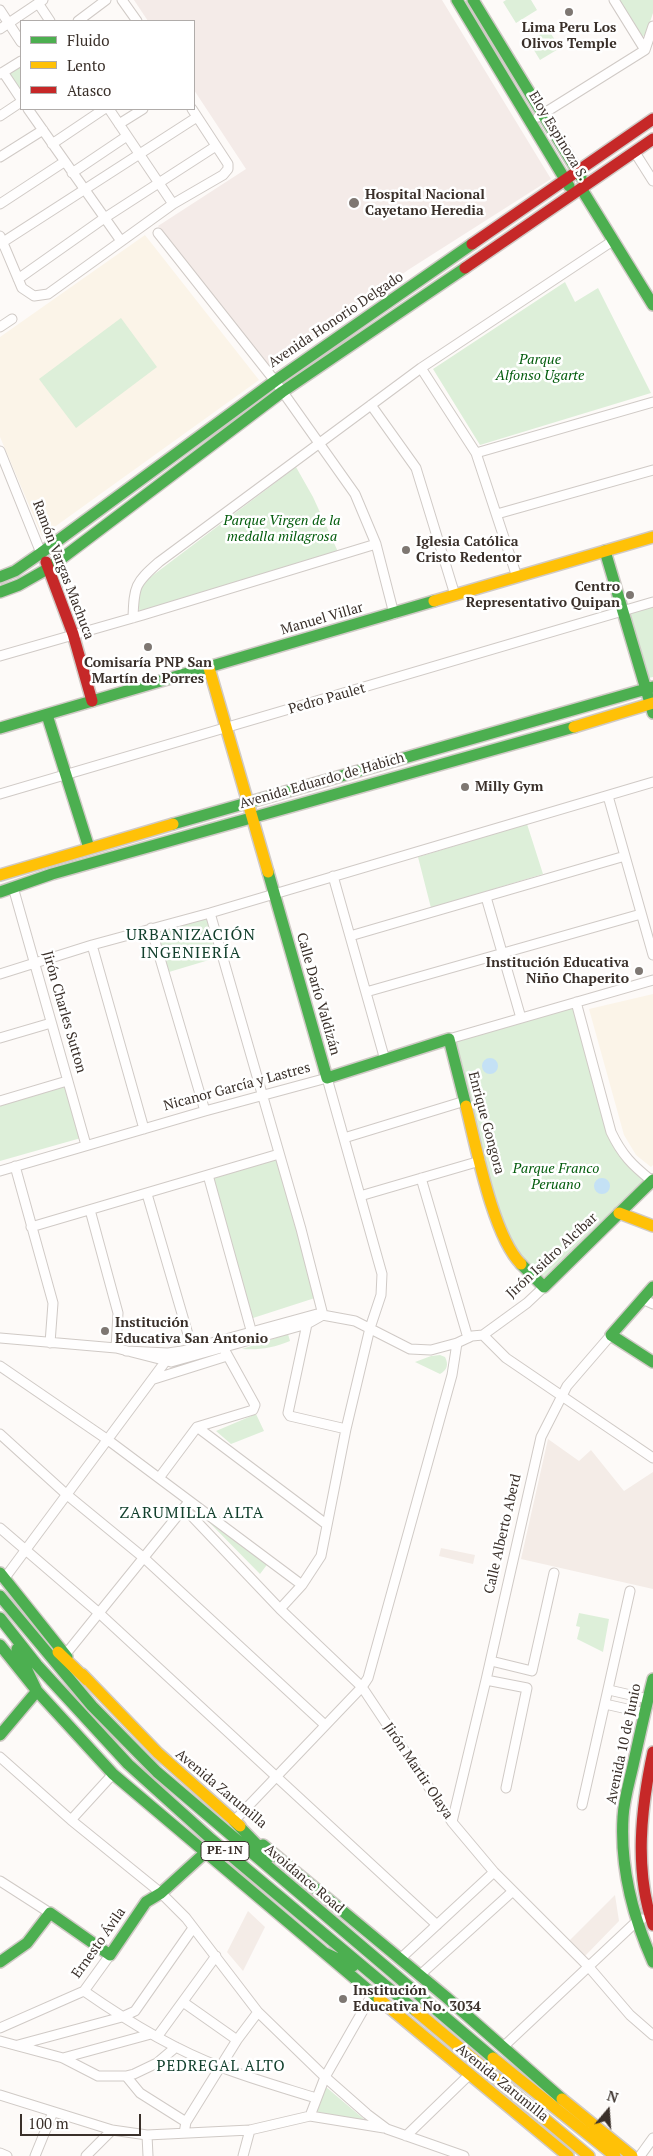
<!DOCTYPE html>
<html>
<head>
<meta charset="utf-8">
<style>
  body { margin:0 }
  #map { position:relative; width:653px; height:2156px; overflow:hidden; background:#fdfaf8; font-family:"PT Serif",serif }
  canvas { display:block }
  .legend { position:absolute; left:20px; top:20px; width:175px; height:90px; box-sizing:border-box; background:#fff; border:1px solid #b0acaa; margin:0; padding:6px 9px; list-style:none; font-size:15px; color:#3a302a }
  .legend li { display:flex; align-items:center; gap:10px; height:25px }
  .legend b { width:25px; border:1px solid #b0acaa }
  .north { position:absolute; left:583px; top:2086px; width:50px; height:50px; -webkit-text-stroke:4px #fff; paint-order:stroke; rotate:18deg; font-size:14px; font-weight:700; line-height:20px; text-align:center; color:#3a302a }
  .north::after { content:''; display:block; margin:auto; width:18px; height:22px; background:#3a302a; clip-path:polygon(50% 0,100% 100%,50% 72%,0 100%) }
  .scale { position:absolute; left:20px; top:2114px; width:121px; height:22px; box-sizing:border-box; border:2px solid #3a302a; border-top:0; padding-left:6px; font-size:15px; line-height:18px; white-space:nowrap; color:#3a302a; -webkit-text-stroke:4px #fff; paint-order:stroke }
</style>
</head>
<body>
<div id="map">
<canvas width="653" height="2156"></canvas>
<ul class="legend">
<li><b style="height:6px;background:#4caf50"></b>Fluido</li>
<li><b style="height:6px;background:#ffc107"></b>Lento</li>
<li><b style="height:6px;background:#c62828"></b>Atasco</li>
</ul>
<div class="north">N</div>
<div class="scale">100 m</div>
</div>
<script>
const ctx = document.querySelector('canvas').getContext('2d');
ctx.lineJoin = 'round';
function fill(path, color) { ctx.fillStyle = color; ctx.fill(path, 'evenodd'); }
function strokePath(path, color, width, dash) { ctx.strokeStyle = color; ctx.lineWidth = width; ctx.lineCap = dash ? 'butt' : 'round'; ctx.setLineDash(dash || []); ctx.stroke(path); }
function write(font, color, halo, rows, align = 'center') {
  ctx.font = font + ' "PT Serif",serif'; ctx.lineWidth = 5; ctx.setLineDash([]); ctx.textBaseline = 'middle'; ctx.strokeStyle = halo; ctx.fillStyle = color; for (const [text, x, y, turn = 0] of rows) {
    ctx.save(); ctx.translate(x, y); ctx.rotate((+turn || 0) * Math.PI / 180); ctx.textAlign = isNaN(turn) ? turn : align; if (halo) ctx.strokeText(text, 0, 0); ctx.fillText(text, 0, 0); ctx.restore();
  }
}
fill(new Path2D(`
  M548,1439L579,1461L591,1450L624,1491L653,1472V1589L521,1559Z
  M441,1548L475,1555L473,1564L439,1556Z
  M615,1895L619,1921L585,1956L569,1941Z
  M248,1911L265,1927L243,1971L227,1952Z`), '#f4ece7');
fill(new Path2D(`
  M145,235L259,380L42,536L0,437V337Z
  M653,994V1165L651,1167L636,1155L624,1135L589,1009Z`), '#fbf4e8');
fill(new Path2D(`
  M134,0H442L551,179L408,270L296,352L292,351L282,359L281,364L272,369L158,226L246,169L194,90V21H148Z`), '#f4ebe8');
fill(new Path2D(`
  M506,0H531L537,10L516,23L503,2Z
  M619,0H653V13L646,34L642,37Z
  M548,29L560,48L540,60L529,42Z
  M21,65V94L8,74Z
  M565,282L575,302L598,288L651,393L480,445L433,369Z
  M121,318L157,367L76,428L39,379Z
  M296,467L313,497L339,554L143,613L139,610V595L144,582Z
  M653,606V677L648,678L627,617L630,613Z
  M527,824L543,874L431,908L418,857Z
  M208,918L219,957L169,972L157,933Z
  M576,1002L621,1152L652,1181L544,1287L512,1255L449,1039Z
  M66,1086L81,1138L0,1161V1105Z
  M278,1159L318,1297L253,1318L212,1178Z
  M288,1334L290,1341C273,1348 260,1350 242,1349Z
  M440,1355L445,1357C449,1365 447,1370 440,1374L415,1362L431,1356Z
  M256,1414L264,1431L231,1444L216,1431Z
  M199,1512L269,1562L260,1574Z
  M579,1613L609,1619L603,1652L577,1639L580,1627L576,1626Z
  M326,2087L365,2120L317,2112Z`), '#ddefd9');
fill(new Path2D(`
  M482 1066a8 8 0 1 1 16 0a8 8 0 1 1-16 0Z
  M594 1186a8 8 0 1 1 16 0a8 8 0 1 1-16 0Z`), '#c4e1f5');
const street = new Path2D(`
  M122,0L137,21
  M614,0L645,50
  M38,3L50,21
  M0,10L21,42
  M78,21L106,0
  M0,29L43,0
  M3,72L21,99
  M0,74L21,61
  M28,109L121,241
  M109,109L173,204
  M0,116L21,102
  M538,117L645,50L653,26
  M119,124L143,109
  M52,144L104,109
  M634,151L653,181
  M0,157L43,130
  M72,173L127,136
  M0,204L64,162
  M158,233L275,381L355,494L376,544L394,614
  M0,236L22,288L34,296L48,294L173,204L223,175L228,169V164L192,109
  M0,244L197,117
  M18,279L103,219L216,146
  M0,327L12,319
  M421,368L476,453L517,577
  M371,405L416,468L455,595
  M0,451L41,553
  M476,453L653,402
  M497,514L653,470
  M133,618C134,586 135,583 159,562L421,368L614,240
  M0,656L143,615L376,544
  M0,794L653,602
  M608,796L653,955
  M333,876L385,1060
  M13,887L86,1145
  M486,897L521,1018
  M210,913L301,1229L323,1315
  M151,928L205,1111
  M350,936L625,856
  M92,945L144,1129
  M0,974L92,945L210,913L653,782
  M366,992L641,914
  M576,1002L611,1132C622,1155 632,1165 652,1181
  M0,1038L51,1023
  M449,1039L653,980
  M0,1101L67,1081
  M344,1138L465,1101
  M15,1166L53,1303L50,1343
  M0,1171L205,1111L327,1078L382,1274L381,1295L370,1328L346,1429L321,1556L302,1585L280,1609
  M208,1175L251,1330
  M421,1178L468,1338
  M147,1194L192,1348
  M360,1196L480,1161
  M90,1210L118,1313L116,1348
  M31,1227L279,1154
  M642,1299L653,1304
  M307,1324L288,1413L290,1416L346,1429
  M483,1335L506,1358L653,1458
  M0,1338L116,1348L171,1362L307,1324L323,1315
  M126,1351L168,1353L182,1351L317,1314L355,1321L410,1349L431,1350L457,1343L472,1336L483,1335L527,1303L544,1287
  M0,1366L108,1440L302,1585
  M154,1379L227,1356
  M197,1427L326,1524
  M0,1434L66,1494L144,1558L325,1725
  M159,1478L197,1427L253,1410L255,1405L224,1349
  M184,1508L280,1609L362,1687L452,1822L494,1872L588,1966L630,2015L653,2035
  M0,1528L99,1613L437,1925
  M4,1579L168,1358
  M65,1655L187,1504
  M491,1661L532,1671L554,1573
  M486,1680L527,1688L506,1788
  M609,1690L648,1699
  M605,1704L645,1713
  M0,1757L71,1820L161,1893L186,1918L258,2012L325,2077L367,2114L387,2129L464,2156
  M582,1805L630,1591
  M71,1820L113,1774
  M234,1821L362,1687L368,1678L452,1375L457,1343
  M452,1822L486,1680L541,1437L567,1386L611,1335
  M0,1881L50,1913
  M400,1959L494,1872
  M420,1975L513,1891
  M84,1991C127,2021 172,2049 221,2067C252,2079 284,2088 316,2098
  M183,2002L237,2040
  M0,2028L84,1991L110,1955
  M157,2037L216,1956
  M0,2041L63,2058L98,2076H126L134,2074L157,2063L176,2047
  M18,2045L122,2017L135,2011L193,1928
  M503,2047L637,1921L642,1919
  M63,2058L151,2034
  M126,2076L140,2093L186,2122
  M0,2095L112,2130L147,2135L250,2130L310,2116L384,2128
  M310,2116L325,2077L373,1993
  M184,2133L186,2122L237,2040L258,2012
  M147,2135L148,2156
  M406,2136L469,2075
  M0,2153L7,2156
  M35,2156L53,2112
  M86,2156L112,2130
  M243,2156L250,2130
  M640,2156L653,2138`);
const fast = new Path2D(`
  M457,0L569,186
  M473,0L581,177
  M584,193L653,305
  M605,551L653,713
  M0,577L15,571L41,553L275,381L472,244
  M0,592L19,585L49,568L282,392L465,268
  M47,715L89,848
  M0,728L434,601
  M173,824L653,687
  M268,872L327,1078L449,1039L466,1106
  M0,892L52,874L574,727
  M521,1264L544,1287L653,1180
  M653,1287L611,1335L653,1362
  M0,1573L67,1657
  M0,1596L92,1706L157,1772L493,2058
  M0,1618L37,1665L128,1764L211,1839L416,2011
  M0,1645L37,1691L113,1774L379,1999
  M17,1649L37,1691
  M653,1679C646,1706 640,1734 634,1761C630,1780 624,1798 623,1817C620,1867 633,1917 653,1962
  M0,1735L37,1691
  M234,1821L269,1857
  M263,1845L446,1997L562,2099
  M325,1953L353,1966
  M0,1962L27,1943L50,1913L110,1955L146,1902L161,1893L206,1852`);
const slow = new Path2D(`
  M434,601L653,537
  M209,668L268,872
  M574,727L653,703
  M0,875L173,824
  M466,1106C476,1146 493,1236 521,1264
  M619,1213L653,1226
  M58,1652L87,1680
  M82,1674L158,1753L240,1826
  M379,1999L568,2156
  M416,2011L589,2156
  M493,2058L615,2156
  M562,2099L632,2156`);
const jam = new Path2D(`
  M472,244L653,119
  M465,268L653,139
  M46,562L73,634L92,701
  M653,1752C641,1808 634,1870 653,1925`);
strokePath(street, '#d0cac6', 11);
strokePath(fast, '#d0cac6', 14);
strokePath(slow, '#d0cac6', 14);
strokePath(jam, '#d0cac6', 14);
strokePath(street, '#fffefe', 9);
strokePath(fast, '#4caf50', 11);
strokePath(slow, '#ffc107', 11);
strokePath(jam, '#c62828', 11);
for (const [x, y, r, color] of [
  [569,12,5,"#7e7772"],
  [354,203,6,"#7e7772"],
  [406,550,5,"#7e7772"],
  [630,595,5,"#7e7772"],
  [148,647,5,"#7e7772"],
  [465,787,5,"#7e7772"],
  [639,971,5,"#7e7772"],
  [105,1331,5,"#7e7772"],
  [343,1999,5,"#7e7772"]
]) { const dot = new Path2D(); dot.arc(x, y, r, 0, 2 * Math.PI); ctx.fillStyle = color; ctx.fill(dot); strokePath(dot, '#fff', 2); }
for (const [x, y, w] of [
  [225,1851,48]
]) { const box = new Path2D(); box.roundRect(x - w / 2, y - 9.5, w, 19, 4); ctx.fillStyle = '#fff'; ctx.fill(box); strokePath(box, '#3a302a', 1); }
write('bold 12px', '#3a302a', null, [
  ["PE-1N",225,1851]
]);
write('bold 14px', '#3a302a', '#fff', [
  ["Lima Peru Los",569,28,"center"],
  ["Olivos Temple",569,44,"center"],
  ["Hospital Nacional",365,195],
  ["Cayetano Heredia",365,211],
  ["Iglesia Católica",416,542],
  ["Cristo Redentor",416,558],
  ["Centro",620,587,"right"],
  ["Representativo Quipan",620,603,"right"],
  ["Comisaría PNP San",148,663,"center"],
  ["Martín de Porres",148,679,"center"],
  ["Milly Gym",475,787],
  ["Institución Educativa",629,963,"right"],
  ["Niño Chaperito",629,979,"right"],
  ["Institución",115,1323],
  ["Educativa San Antonio",115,1339],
  ["Institución",353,1991],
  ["Educativa No. 3034",353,2007]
], 'left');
write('14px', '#3a302a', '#fff', [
  ["Eloy Espinoza S.",558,136,59],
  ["Avenida Honorio Delgado",336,320,-34],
  ["Ramón Vargas Machuca",63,570,69],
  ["Manuel Villar",322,619,-16],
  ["Pedro Paulet",327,699,-16],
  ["Avenida Eduardo de Habich",322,781,-16],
  ["Calle Darío Valdizán",318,994,74],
  ["Jirón Charles Sutton",64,1012,74],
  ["Nicanor García y Lastres",237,1087,-15],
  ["Enrique Gongora",486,1123,75],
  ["Jirón Isidro Alcíbar",552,1256,-43],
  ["Calle Alberto Aberd",503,1534,-77],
  ["Avenida 10 de Junio",624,1744,-78],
  ["Jirón Martir Olaya",418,1771,56],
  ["Avenida Zarumilla",221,1789,40],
  ["Avoidance Road",304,1879,40],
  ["Ernesto Ávila",99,1943,-55],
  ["Avenida Zarumilla",502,2083,39]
]);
write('italic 14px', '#025b0b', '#fff', [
  ["Parque",540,360],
  ["Alfonso Ugarte",540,376],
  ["Parque Virgen de la",282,521],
  ["medalla milagrosa",282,537],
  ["Parque Franco",556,1169],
  ["Peruano",556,1185]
]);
ctx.letterSpacing = '1px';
write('15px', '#12402d', '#fff', [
  ["PEDREGAL ALTO",221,2067]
]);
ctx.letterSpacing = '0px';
ctx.letterSpacing = '1px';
write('16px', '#12402d', '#fff', [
  ["URBANIZACIÓN",191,935],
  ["INGENIERÍA",191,953],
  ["ZARUMILLA ALTA",192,1513]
]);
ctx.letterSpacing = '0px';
</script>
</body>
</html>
